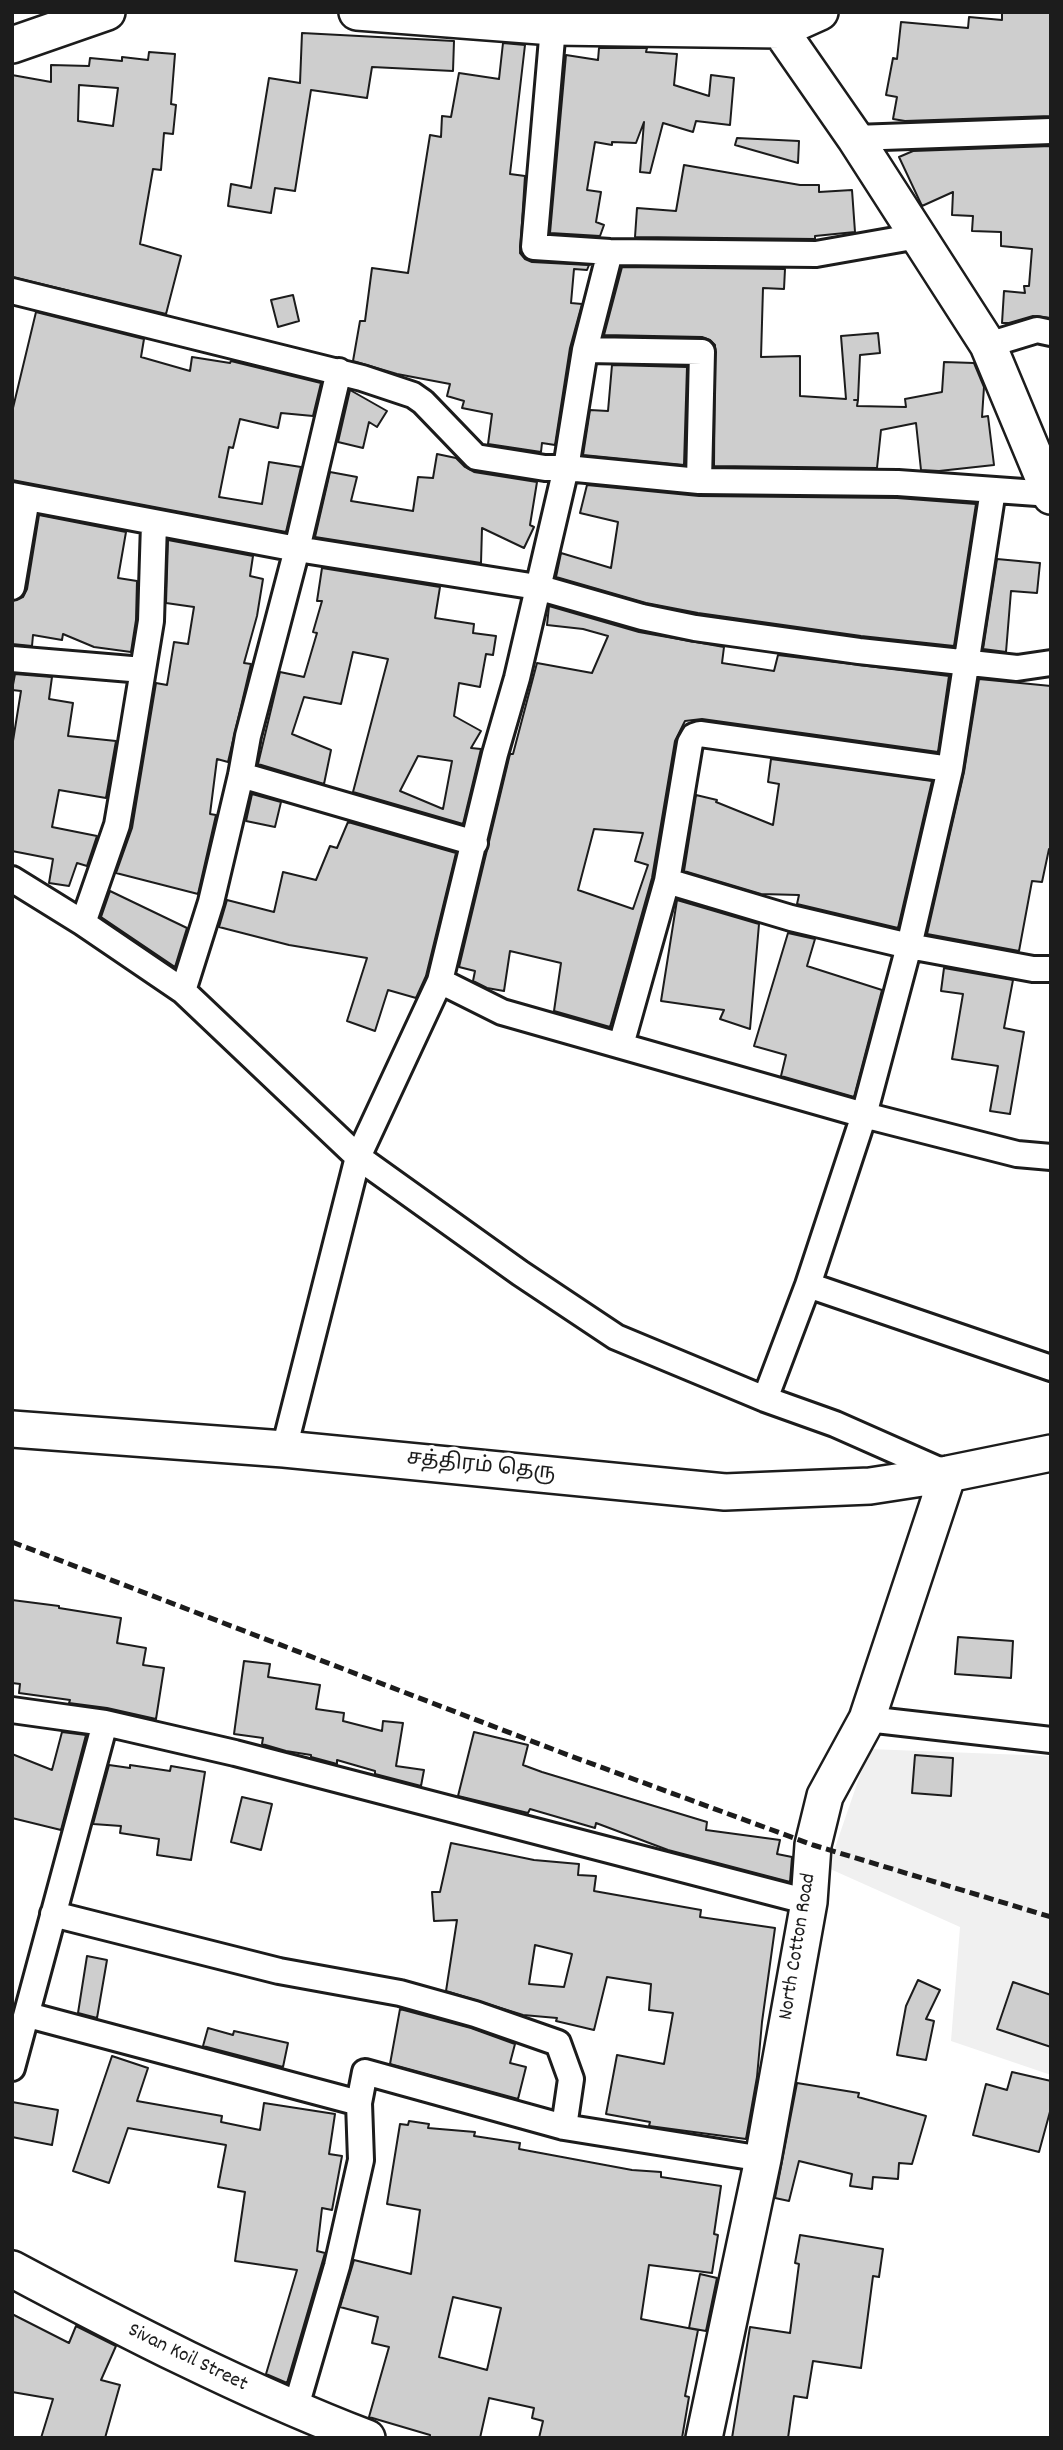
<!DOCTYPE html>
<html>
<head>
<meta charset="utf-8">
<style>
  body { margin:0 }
  #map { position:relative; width:1063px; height:2450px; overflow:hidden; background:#fff; font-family:Dekko,sans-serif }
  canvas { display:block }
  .frame { position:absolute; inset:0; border:14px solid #1c1c1c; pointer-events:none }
</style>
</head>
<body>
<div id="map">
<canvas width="1063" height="2450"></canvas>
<div class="frame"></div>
</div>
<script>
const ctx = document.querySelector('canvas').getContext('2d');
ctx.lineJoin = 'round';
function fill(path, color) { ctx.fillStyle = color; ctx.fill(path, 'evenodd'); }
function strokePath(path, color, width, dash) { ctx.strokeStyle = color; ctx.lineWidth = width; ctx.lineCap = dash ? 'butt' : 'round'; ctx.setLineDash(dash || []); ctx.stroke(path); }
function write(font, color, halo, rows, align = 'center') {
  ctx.font = font + ' Dekko,"Noto Sans Tamil",sans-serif'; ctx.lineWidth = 7; ctx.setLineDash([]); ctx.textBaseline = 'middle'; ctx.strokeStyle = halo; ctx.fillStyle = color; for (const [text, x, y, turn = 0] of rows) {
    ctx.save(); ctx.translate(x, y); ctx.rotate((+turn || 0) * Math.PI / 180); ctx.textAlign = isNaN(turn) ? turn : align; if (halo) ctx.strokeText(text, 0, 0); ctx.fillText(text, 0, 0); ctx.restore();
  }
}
fill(new Path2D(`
  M869,1749L1051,1756V2075L951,2041L960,1927L828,1868Z`), '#f0f0f0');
const building = new Path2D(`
  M1002,12H1051V116L905,121L893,119L897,97L886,95L893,58L897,59L901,22L968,28L969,17L1002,20Z
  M302,33L454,41L453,71L372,67L367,98L311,90L295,191L275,188L271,213L228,206L231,184L251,188L269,78L300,83Z
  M503,43L525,45L510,174L525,176L520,253L525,259L532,262L589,265L587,270L574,269L571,303L582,304L570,348L555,445L542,443L541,452L488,444L492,414L462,408L464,401L447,396L450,384L397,374L353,361L360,321H365L372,268L408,273L430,135L441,137L442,116L451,117L459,73L499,79Z
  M599,48H647L646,52L677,54L674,85L709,96L711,75L734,78L730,125L696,121L693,132L663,123L650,173L640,172L644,122L636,143L612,142V145L595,142L587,190L601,192L596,222L604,225L600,236L550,233L566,55L598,60Z
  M149,52L175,54L171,104L176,105L173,134L164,133L161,170L153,169L140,244L181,256L166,314L12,277V75L51,82V65L89,66L90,58L122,61V57L148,60ZM79,85L118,88L113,126L78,121Z
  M737,138L799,141L798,163L735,145Z
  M1051,146V318L1033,316L1009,323H1002L1004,291L1025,293L1024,286H1029L1032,249L1001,246V232L972,231L973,216L952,215L953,192L922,206L899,157L913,151Z
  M684,165L800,185H819V192L852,190L855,232L815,236V239L635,237L637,208L676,211Z
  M622,267L785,269L784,289L763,288L761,357L800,356V396L846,399L841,336L878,333L880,353L860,355L858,400H854H858L857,406L906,407L905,399L942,392L944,362L974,363L984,387L982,417L988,416L994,465L939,471L921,470L916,423L881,430L877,468L714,466L715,345L710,340L702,337L604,335Z
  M293,295L299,321L278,327L271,300Z
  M36,312L144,339L141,357L190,371L192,357L230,363L231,361L321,383L313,416L281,413L278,428L240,419L233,448L229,447L219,497L262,504L269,462L301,467L286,532L12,480V412Z
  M612,365L687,367L684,465L583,455L590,410L608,411Z
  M350,390L387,411L377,427L369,422L363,448L338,442Z
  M437,454L456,458L465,467L474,472L537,482L530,525L534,527L524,548L482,528L481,563L315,537L330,472L357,477L351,501L413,511L418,477L433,478Z
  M587,485L699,496L897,498L976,504L954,646L861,636L698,613L646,603L556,577L561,553L611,568L618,522L580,513Z
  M39,515L126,532L118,578L137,581L136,620L131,652L94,647L63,634L62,640L33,635L32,646L12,644V601L23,597L27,589Z
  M168,540L253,556L250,576L263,579L257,616L244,663L251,664L228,762L217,759L210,814L216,815L198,894L116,873L132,828L156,683L167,685L174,642L188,644L194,607L166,603Z
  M997,559L1040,563L1037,593L1011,591L1006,652L983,649Z
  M322,568L440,587L435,618L474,624L473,633L496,636L493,655L486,654L480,687L459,683L454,716L481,731L471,748L481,749L463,824L353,792L388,659L353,652L341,704L304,697L292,734L331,750L324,784L258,764L280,672L304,677L317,633L313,632L322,601H317ZM418,756L452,761L443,809L400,791Z
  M549,606L639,632L724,647L722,663L774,671L778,655L949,676L938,752L702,719L685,721L675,741L652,878L610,1027L554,1011L561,963L510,951L504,991L487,988L473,981L475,971L459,967L509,758L510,754H513L537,663L592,673L608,636L583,629L547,625ZM594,829L643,833L635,861L648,865L633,909L578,890Z
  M15,674L52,677L49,699L73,703L68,736L116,741L106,798L59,790L52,827L97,836L87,866L77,863L69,886L49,883L53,859L12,851V747L21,691L12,690Z
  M979,679L1051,686V849H1049L1042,882L1032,881L1019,951L927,934L964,772Z
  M771,759L932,781L898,928L797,904L799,895L761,894L684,871L696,795L717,800L716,802L773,825L779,784L768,782Z
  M252,794L281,802L275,827L246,821Z
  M348,822L456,853L426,976L416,998L388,990L375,1031L347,1021L367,958L289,945L219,927L227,900L274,912L283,872L316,880L330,846L337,848Z
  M110,891L187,928L175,967L101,917Z
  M677,900L759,924L750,1029L720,1019L724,1010L661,1001Z
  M788,933L815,939L807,966L882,990L854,1097L781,1076L786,1055L754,1046Z
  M944,968L1013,980L1004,1028L1024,1032L1010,1114L990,1111L998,1066L952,1059L963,994L941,991Z
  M12,1600L59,1606V1608L121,1618L117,1643L146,1648L143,1665L164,1668L156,1719L107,1708L69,1703L70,1700L19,1693L20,1684L12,1683Z
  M958,1637L1013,1641L1011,1678L955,1674Z
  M244,1661L270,1664L268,1677L320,1685L316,1709L344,1713L343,1721L382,1731L383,1721L403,1723L396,1766L424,1770L421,1786L375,1774V1771L337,1760V1764L311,1757V1755L286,1751L262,1744L263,1738L234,1734Z
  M62,1732L86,1735L61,1830L12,1818V1754L52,1770Z
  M474,1732L528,1745L523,1765L542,1772L707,1822L706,1830L780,1840L777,1854L792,1857L790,1882L668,1850L596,1823L595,1828L530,1809L528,1813L458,1796Z
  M915,1755L953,1758L951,1796L912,1793Z
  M109,1765L130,1768V1765L170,1771L171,1766L205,1772L191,1860L157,1855L159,1839L120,1833L121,1826L93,1824Z
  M242,1797L272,1804L261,1850L231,1842Z
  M451,1843L534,1860L579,1864L578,1875L596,1876L594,1891L701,1910L700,1917L775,1928L762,2022L757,2077L746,2139L649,2126L650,2122L606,2114L617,2055L664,2064L673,2013L649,2010L651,1984L607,1977L594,2030L556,2021L557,2018L523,2015L446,1991L457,1920L434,1921L432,1892H440ZM535,1945L572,1954L564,1987L529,1984Z
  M87,1956L107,1960L97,2018L78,2013Z
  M918,1980L940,1990L926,2019L934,2021L926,2060L897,2055L906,2006Z
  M1013,1982L1051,1995V2047L997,2029Z
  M400,2009L471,2028L515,2044L510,2063L526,2067L518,2099L390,2064Z
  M208,2028L233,2035L234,2031L288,2043L283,2067L203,2046Z
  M112,2056L148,2068L137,2101L222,2116L221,2122L260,2130L264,2103L335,2114L329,2154L342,2156L332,2210L322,2208L317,2251L325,2253L287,2383L266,2374L297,2270L235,2261L245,2192L218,2187L226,2145L128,2128L109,2183L73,2171Z
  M1012,2072L1051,2081V2108L1039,2152L973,2135L986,2084L1007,2090Z
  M797,2083L859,2093L858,2097L926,2116L912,2164L899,2163L898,2179L873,2177L872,2189L850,2186L852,2174L799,2161L789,2201L775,2198Z
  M12,2102L58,2110L52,2145L12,2137Z
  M409,2121L429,2124L428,2128L475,2132L474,2136L520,2143L519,2149L632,2170L661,2172V2177L721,2186L714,2234L718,2235L712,2273L649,2265L641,2319L698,2330L685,2396L689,2397L682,2438H539L543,2421L532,2418L534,2408L489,2398L480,2438H430V2435L369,2417L389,2347L372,2343L378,2317L340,2307L354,2260L411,2274L420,2210L387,2204L400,2124L408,2125ZM453,2297L501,2308L487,2370L439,2357Z
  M800,2235L883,2249L879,2277L873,2276L861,2368L813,2361L807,2398L794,2396L788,2438H732L750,2327L790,2333L799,2264L795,2263Z
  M700,2274L717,2278L706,2331L689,2328Z
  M12,2314L69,2343L76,2326L116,2346L101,2380L120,2385L105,2438H41L53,2399L12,2392Z`);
fill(building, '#cecece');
strokePath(building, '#1c1c1c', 2);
const street = new Path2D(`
  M553,27L534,247L610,252L816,254L918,236
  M855,138L1051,131
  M12,291L362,378L413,395L423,402L476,457L545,468H566L699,481L898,483L1051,494
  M988,345L1037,330L1051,333
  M585,350L702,352L699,481
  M12,495L297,549L537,587L642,617L695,628L859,651L1017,668L1051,663
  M12,587L27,498
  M12,659L143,670
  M241,775L475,843
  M12,879L83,923L183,991L358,1157L520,1273L616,1337L765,1399L835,1424L948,1474
  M667,881L791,918L909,946L1033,969H1051
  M83,923L117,825L128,761L151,621L154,523
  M440,981L502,1012L864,1115L1017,1154L1051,1157
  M183,991L211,902L241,775L248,736L297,549L339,371
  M621,1045L667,881L690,743L694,736L700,734L950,769
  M808,1285L1051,1368
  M765,1399L808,1285L864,1115L909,946L950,769L993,490
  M284,1449L358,1157L440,981L495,754L517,678L566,468L585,350L610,252
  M12,1710L105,1723L235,1753L809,1902
  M867,1719L1051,1740
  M53,1914L279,1971L400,1993L475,2014L558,2043L571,2079L564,2127
  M28,2015L359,2103
  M12,2068L105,1723
  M295,2410L337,2266L361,2160L359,2103L365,2072L564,2127L763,2159`);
const secondary = new Path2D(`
  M357,12L553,27L780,30L820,12
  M773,12L780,30L855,138L988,345L1051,496
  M12,45L107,12
  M12,1429L284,1449L725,1492L870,1486L948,1474L1051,1453
  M12,2269C128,2331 245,2391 367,2438
  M704,2438L763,2159L809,1902L813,1845L825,1796L867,1719L948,1474`);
strokePath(street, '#1c1c1c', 30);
strokePath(secondary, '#1c1c1c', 40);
strokePath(street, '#fff', 24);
strokePath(secondary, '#fff', 35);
strokePath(new Path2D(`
  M12,1542L568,1755L813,1845L1051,1917`), '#1c1c1c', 5, [10, 5]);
write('21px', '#1c1c1c', '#fff', [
  ["சத்திரம் தெரு",481,1468,6],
  ["North Cotton Road",799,1947,-81],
  ["Sivan Koil Street",187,2359,26]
]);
</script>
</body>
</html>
